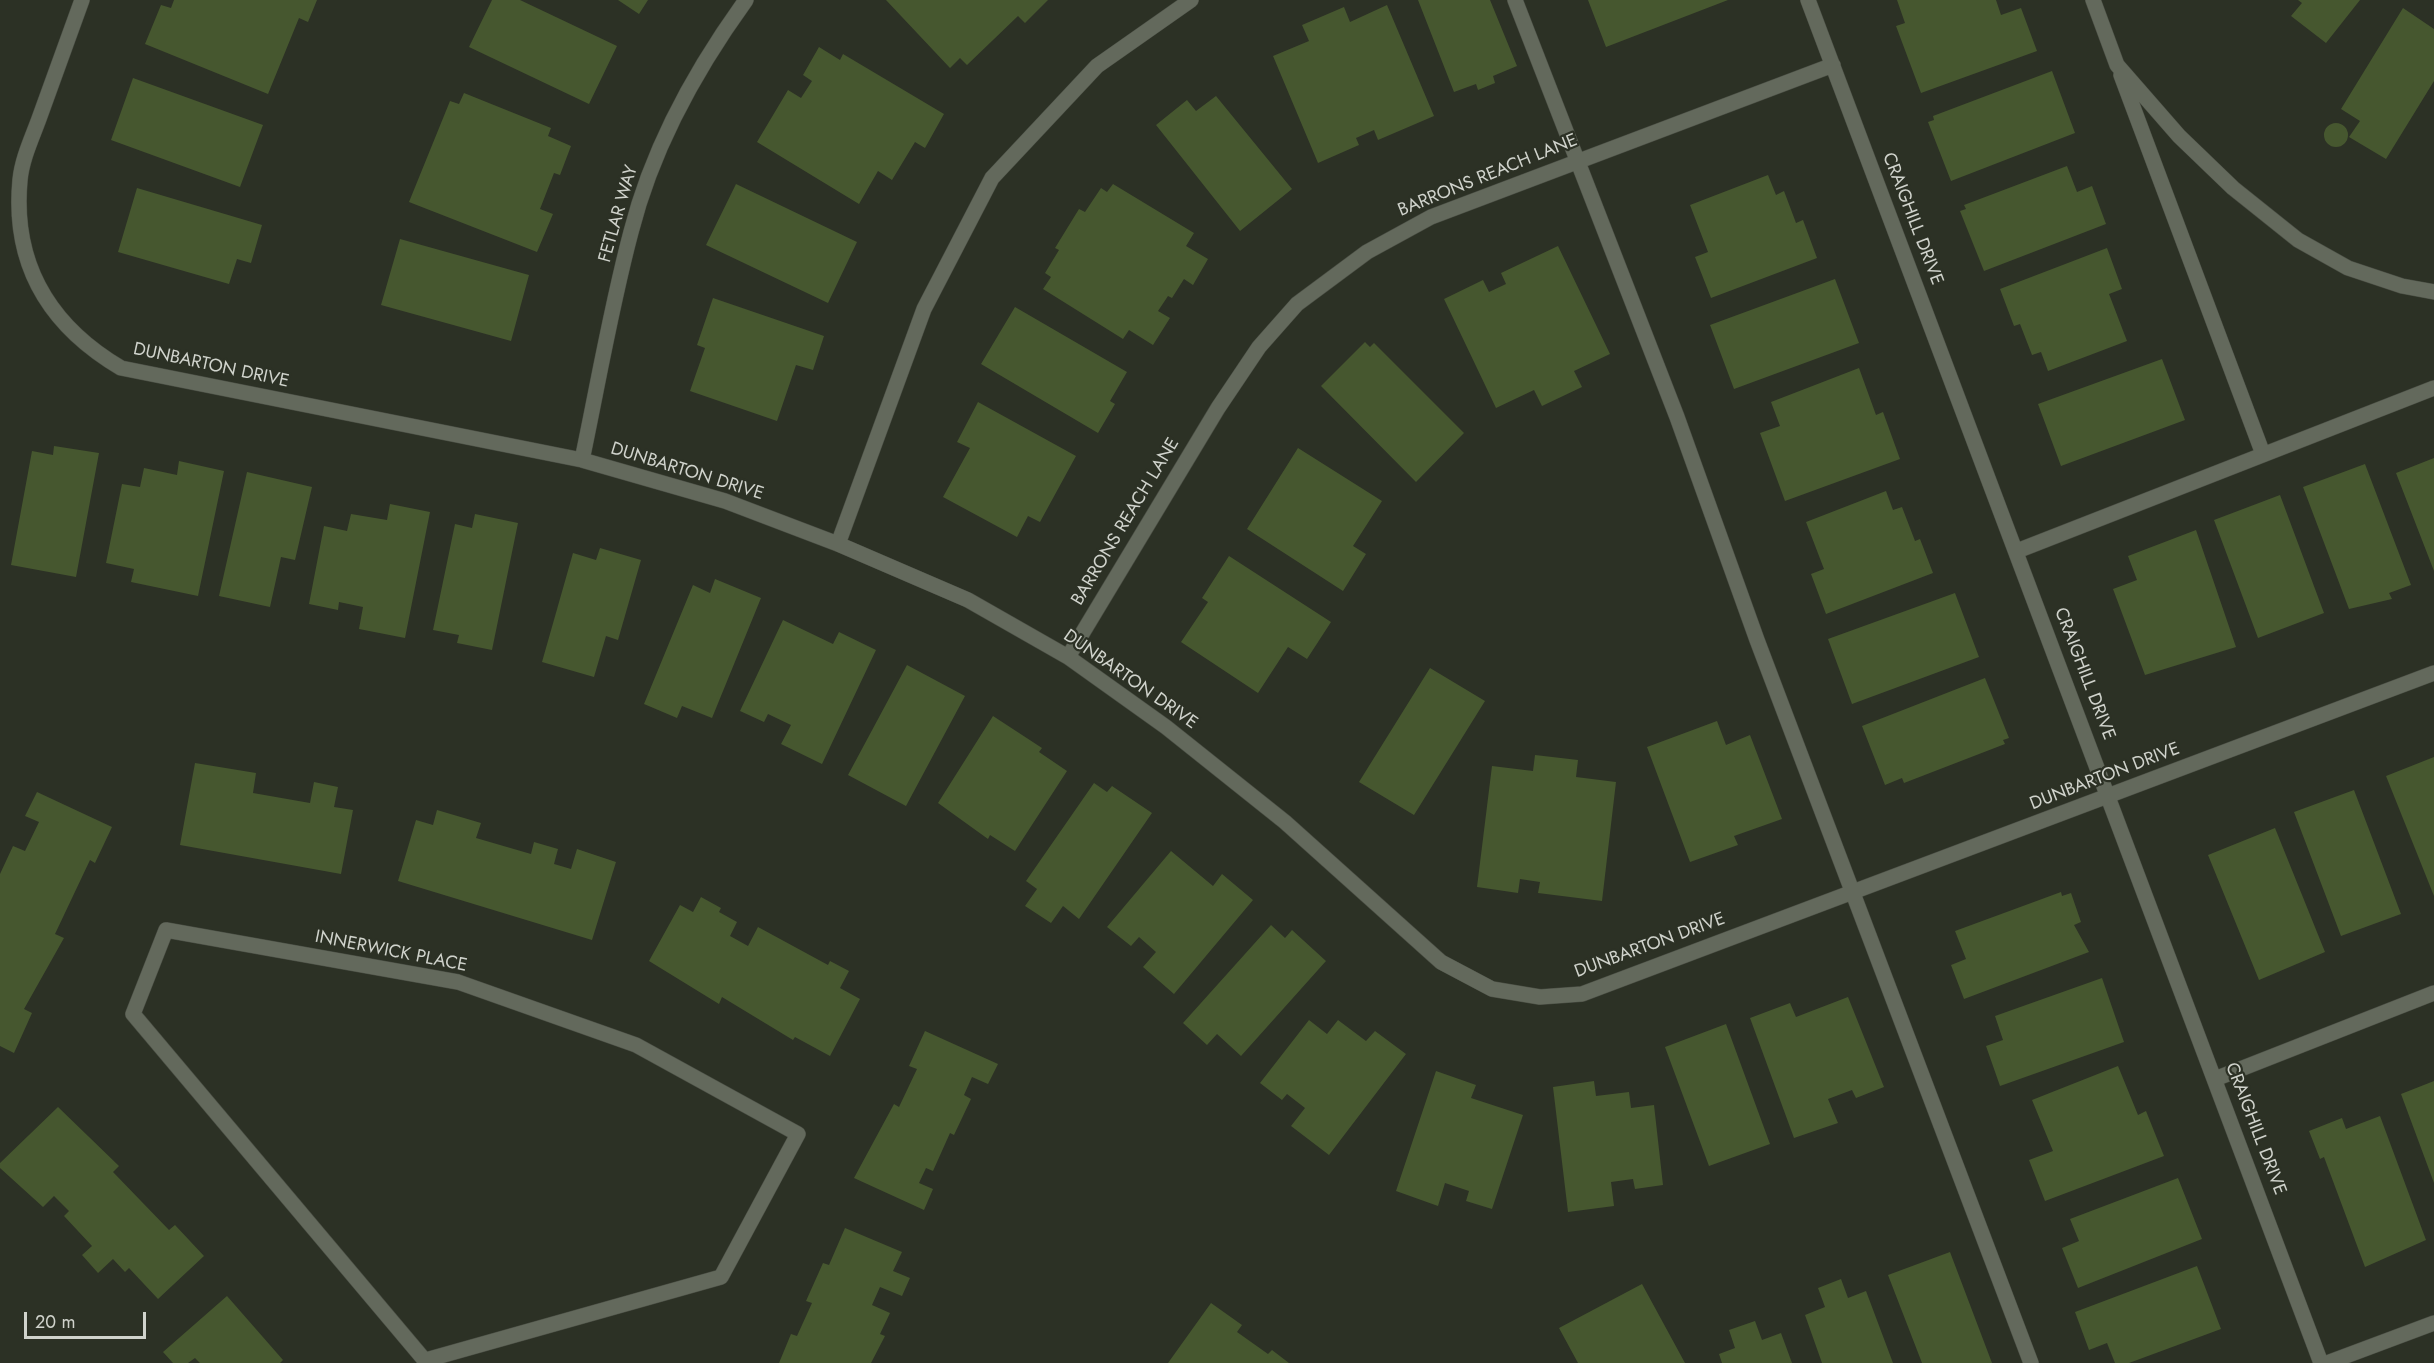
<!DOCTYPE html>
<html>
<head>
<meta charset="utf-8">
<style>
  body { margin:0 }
  #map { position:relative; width:2434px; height:1363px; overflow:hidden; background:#2c3125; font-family:Jost,sans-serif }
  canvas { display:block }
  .scale { position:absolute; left:24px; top:1312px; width:122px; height:27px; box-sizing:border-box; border:3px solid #d0d3cc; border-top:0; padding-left:8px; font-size:18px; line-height:21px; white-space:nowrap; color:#d0d3cc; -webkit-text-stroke:4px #2c3125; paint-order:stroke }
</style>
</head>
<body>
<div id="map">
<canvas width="2434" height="1363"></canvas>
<div class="scale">20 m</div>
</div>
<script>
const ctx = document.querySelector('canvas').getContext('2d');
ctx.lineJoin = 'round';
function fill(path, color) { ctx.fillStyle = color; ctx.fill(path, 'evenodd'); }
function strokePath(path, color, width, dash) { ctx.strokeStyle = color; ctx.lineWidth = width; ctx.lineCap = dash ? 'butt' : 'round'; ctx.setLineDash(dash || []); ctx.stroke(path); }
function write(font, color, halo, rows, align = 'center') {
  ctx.font = font + ' Jost,sans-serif'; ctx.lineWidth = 4.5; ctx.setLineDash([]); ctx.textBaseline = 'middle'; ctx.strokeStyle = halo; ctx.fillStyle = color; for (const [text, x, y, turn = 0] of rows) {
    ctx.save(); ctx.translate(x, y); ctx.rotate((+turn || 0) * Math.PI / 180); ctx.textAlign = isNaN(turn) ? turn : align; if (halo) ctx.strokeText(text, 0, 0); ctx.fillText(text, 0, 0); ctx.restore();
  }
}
fill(new Path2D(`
  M174,0H317L308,22L299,18L268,94L145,44L161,5L171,8Z
  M492,0H520L617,46L589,104L469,47Z
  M618,0H648L639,14Z
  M886,0H1048L1025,23L1018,16L967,65L960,58L950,68Z
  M1418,0H1490L1517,66L1493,76L1495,83L1478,90L1476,84L1454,92Z
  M1588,0H1728L1606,47Z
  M1897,0H1996L2001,15L2021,8L2037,51L1921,93L1896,26L1905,23Z
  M2298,0H2360L2326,43L2291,16L2302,3Z
  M1387,5L1434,116L1378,140L1374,130L1356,138L1359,145L1318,163L1273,56L1309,41L1302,25L1344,7L1350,22Z
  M2403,8L2434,29V81L2386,159L2349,137L2360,121L2341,109Z
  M819,47L840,60L843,54L944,114L925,148L915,142L892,180L878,171L859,204L757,142L788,90L801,98L812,81L803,75Z
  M2052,71L2075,133L1951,181L1928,122L1934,120L1933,116Z
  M133,78L263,125L240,187L111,140Z
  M464,93L551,128L548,136L571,146L560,175L554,173L540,209L553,214L537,252L409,202L450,101L459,104Z
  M1216,96L1292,189L1240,231L1156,125L1187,100L1196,111Z
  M2324 135a12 12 0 1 1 24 0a12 12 0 1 1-24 0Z
  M2067,166L2077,192L2092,186L2106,224L1984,271L1960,211L1966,209L1964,205Z
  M1768,175L1776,195L1784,191L1796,223L1803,220L1817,258L1711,298L1695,257L1708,252L1690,205Z
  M736,184L857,242L828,303L706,245Z
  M1113,184L1194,233L1186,246L1208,259L1193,285L1184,279L1172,298L1168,296L1158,311L1170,318L1153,345L1129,330L1123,339L1043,289L1051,277L1045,273L1059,250L1055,248L1079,209L1085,212L1101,188L1107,192Z
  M137,188L262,225L251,263L237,259L229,284L118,252Z
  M400,239L529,275L511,341L381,305Z
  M1558,246L1610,354L1574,371L1582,387L1542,406L1534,390L1496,408L1444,299L1483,280L1489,292L1506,284L1501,273Z
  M2107,248L2122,289L2109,294L2127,341L2048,371L2041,352L2032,355L2020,324L2014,326L2000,289Z
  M1835,279L1859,343L1734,389L1710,325Z
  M713,298L824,336L813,370L796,365L777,421L690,391L705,348L697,345Z
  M1015,307L1127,372L1110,401L1115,404L1098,433L981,364Z
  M1365,342L1370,347L1374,343L1464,433L1416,482L1321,386Z
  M2162,359L2185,420L2061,466L2038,404Z
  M1859,368L1876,415L1883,412L1900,459L1785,501L1760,433L1780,426L1771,402Z
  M978,402L1076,456L1040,522L1028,516L1017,537L943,497L970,448L957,442Z
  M54,446L99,453L76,577L11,565L32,451L53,455Z
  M1298,448L1382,501L1353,546L1366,554L1343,591L1247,529Z
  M2434,458V571L2396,473Z
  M179,461L224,471L198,596L131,582L134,569L106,563L122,484L140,487L144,468L177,475Z
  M2365,464L2411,585L2389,593L2392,599L2349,609L2303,487Z
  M247,472L312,487L295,560L281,557L270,607L219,596Z
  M1886,491L1893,510L1902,507L1915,541L1920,539L1933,573L1826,614L1811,574L1824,569L1806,522Z
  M2280,495L2324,613L2258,638L2214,520Z
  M390,504L430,512L405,638L359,629L363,607L339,602L338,610L309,604L324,526L347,531L351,514L387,520Z
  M475,514L518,523L492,650L457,643L459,635L433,630L455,524L472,528Z
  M2196,530L2236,647L2145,675L2113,589L2137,580L2128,556Z
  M600,548L641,560L618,640L606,636L594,677L542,662L573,553L596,560Z
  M1229,556L1331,622L1307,659L1288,647L1258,693L1181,642L1208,602L1202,598Z
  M715,579L761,598L712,718L682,706L677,718L644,704L693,585L710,593Z
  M1955,593L1979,657L1852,704L1828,639Z
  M783,620L833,644L839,632L876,650L822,764L781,744L791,725L768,714L764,722L740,711Z
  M907,665L965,696L906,806L848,775Z
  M1430,668L1485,701L1414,815L1359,782Z
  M1985,678L2009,738L2003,740L2005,744L1904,783L1902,778L1885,785L1862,726Z
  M993,716L1042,748L1039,752L1067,771L1015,851L990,835L988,839L938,803Z
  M1717,721L1726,745L1750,735L1782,819L1734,836L1738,845L1690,862L1647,747Z
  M1535,755L1578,760L1576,777L1616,782L1602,901L1538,893L1540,882L1520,879L1518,893L1477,887L1492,766L1533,771Z
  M2434,757V896L2386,776Z
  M195,763L256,773L253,793L310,803L314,782L338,787L334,807L353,810L341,874L180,845Z
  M1094,783L1107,792L1112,786L1152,813L1079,919L1063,906L1051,923L1025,906L1037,889L1026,881Z
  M2354,790L2401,914L2341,936L2294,812Z
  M37,792L112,827L95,863L90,860L55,934L64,938L24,1009L32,1013L14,1053L0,1046V874L13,846L25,851L39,822L25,816Z
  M437,810L481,823L476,838L531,854L534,842L558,849L554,864L571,869L577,849L616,862L592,940L398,881L416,820L433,825Z
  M2275,828L2325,952L2259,980L2208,855Z
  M1171,851L1213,886L1222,874L1253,900L1174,994L1143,967L1156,952L1139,937L1131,946L1107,927Z
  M2061,892L2062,896L2071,893L2081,922L2074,925L2089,952L1964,999L1951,965L1966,959L1955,931Z
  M701,897L721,908L719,912L737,922L730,936L748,946L758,927L828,965L830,961L849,971L840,988L860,999L830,1056L795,1037L793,1040L722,997L719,1004L649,961L680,905L693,912Z
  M1271,925L1285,938L1292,930L1326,961L1241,1056L1217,1034L1207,1045L1183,1023Z
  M2102,978L2124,1042L2000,1086L1986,1046L2003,1040L1995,1016Z
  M1848,997L1884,1087L1856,1098L1852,1090L1828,1099L1838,1123L1794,1138L1750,1018L1790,1003L1796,1017Z
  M1309,1020L1327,1034L1338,1020L1366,1041L1375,1031L1406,1054L1329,1155L1291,1126L1305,1108L1287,1094L1282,1100L1260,1083Z
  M1726,1024L1770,1144L1709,1166L1665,1047Z
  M925,1031L998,1064L988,1084L972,1077L964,1095L971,1099L954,1135L950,1133L933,1171L926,1168L919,1183L933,1189L924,1210L854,1178L894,1104L899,1107L917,1069L909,1066Z
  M2118,1066L2138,1115L2146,1111L2164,1156L2045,1201L2029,1160L2053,1151L2032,1100Z
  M1436,1071L1476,1085L1471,1098L1523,1115L1492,1209L1466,1201L1469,1191L1445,1183L1438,1206L1396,1191Z
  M1594,1081L1596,1096L1629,1092L1631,1108L1654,1105L1663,1185L1635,1189L1633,1179L1611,1182L1614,1206L1568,1212L1553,1087Z
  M2434,1081V1183L2401,1094Z
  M58,1107L119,1166L113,1172L169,1230L175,1225L204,1256L158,1299L129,1268L125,1272L113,1259L98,1273L82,1255L92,1246L64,1216L69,1211L54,1196L43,1207L0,1168V1163Z
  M2380,1116L2426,1240L2365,1267L2324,1157L2320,1159L2309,1131L2342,1118L2346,1129Z
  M2178,1178L2202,1239L2078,1288L2062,1248L2079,1241L2070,1219Z
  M845,1228L902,1252L893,1271L910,1278L902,1296L880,1287L872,1305L890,1313L880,1334L885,1336L871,1363H779L791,1334L797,1336L812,1303L806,1301L823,1263L829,1265Z
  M1950,1252L1992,1363H1922L1888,1275Z
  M2197,1266L2221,1329L2129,1363H2115L2107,1343L2089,1350L2075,1312Z
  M1841,1279L1848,1298L1866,1291L1893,1363H1822L1805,1315L1825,1307L1818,1288Z
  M1642,1284L1685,1363H1578L1559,1328Z
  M227,1296L283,1360L280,1363H200L195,1358L188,1363H173L163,1352Z
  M1211,1303L1242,1325L1237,1332L1268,1354L1272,1350L1289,1363H1168Z
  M1755,1321L1762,1340L1781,1333L1792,1363H1722L1719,1354L1735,1348L1729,1330Z`), '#46572f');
const minor = new Path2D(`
  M82,0C68,39 54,77 40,116C33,136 22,158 20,180C12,265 50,326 121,368L582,460L725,501L838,544L968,600L1068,657L1166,727L1285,822L1441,962L1492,989L1540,997L1582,994L2434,673
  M1515,0L1677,417L1757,640L2031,1363
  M1808,0L2321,1363
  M2093,0L2117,65L2179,136L2233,188L2298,240L2348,268L2402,286L2434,292
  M2121,75L2263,454
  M582,460C598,384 611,307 631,232C652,149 696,69 746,0
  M838,544L924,309L992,178L1097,66L1191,0
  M2017,551L2434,388
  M1068,657L1218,408L1259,347L1297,304L1367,252L1431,217L1833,65
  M2215,1079L2434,993
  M426,1360L721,1277L798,1134L636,1045L458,982L166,930L133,1014L427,1363
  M2327,1363L2434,1323`);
strokePath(minor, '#494d43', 16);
strokePath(minor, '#63695c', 15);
write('18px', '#d0d3cc', '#2c3125', [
  ["BARRONS REACH LANE",1488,176,-22],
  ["FETLAR WAY",619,214,-74],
  ["CRAIGHILL DRIVE",1912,219,69],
  ["DUNBARTON DRIVE",211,366,12],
  ["DUNBARTON DRIVE",687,472,17],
  ["BARRONS REACH LANE",1126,522,-59],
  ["CRAIGHILL DRIVE",2084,674,69],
  ["DUNBARTON DRIVE",1130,680,35],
  ["DUNBARTON DRIVE",2105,777,-21],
  ["DUNBARTON DRIVE",1650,946,-20],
  ["INNERWICK PLACE",391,952,11],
  ["CRAIGHILL DRIVE",2255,1129,69]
]);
</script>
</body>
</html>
